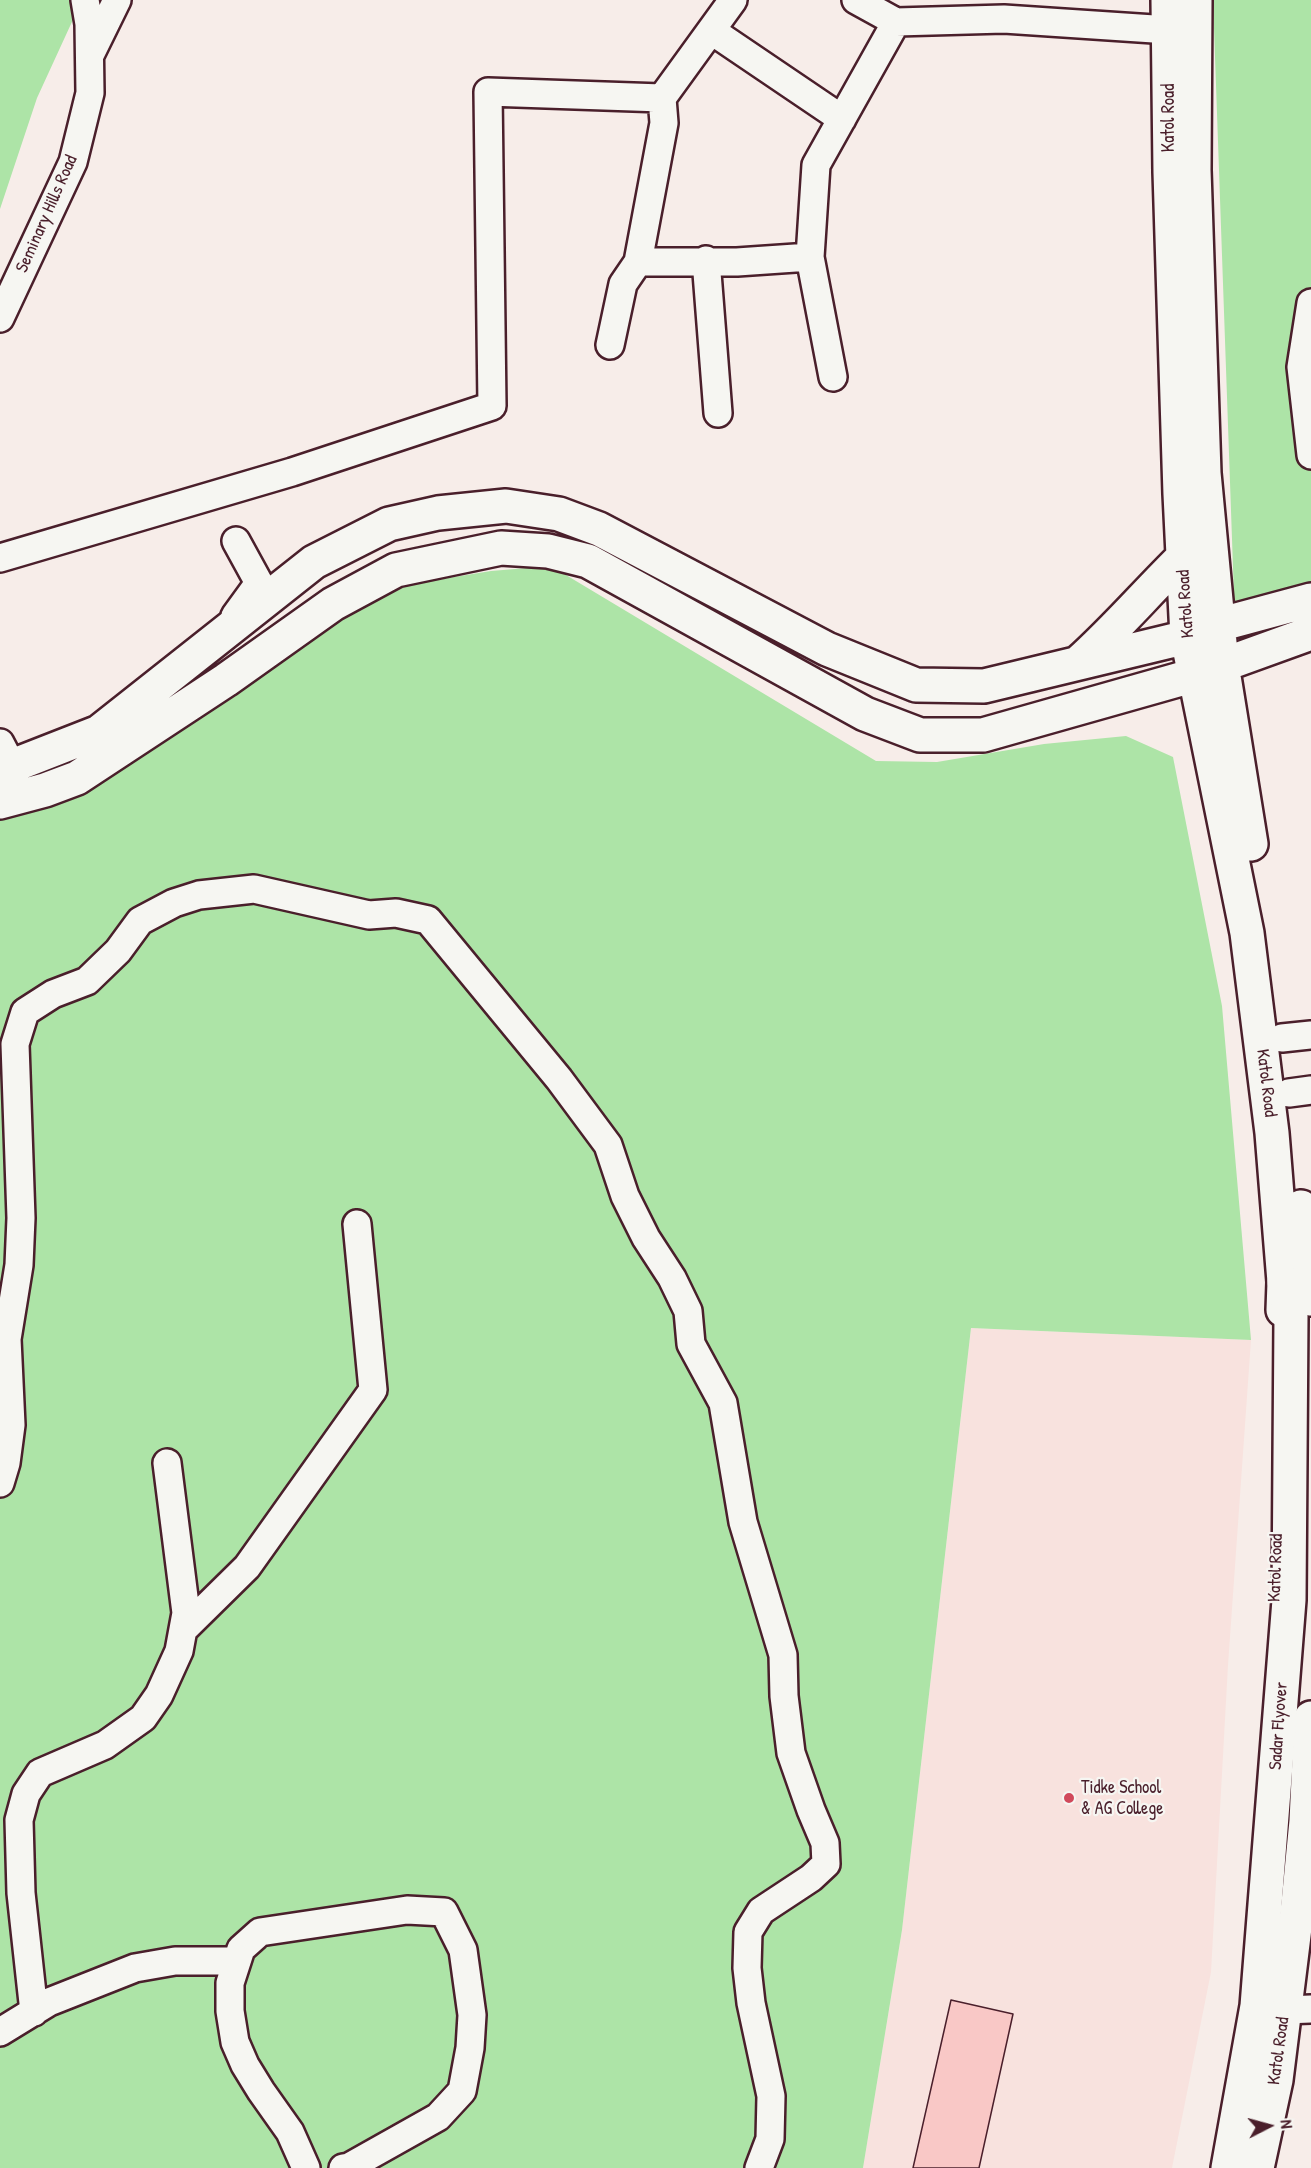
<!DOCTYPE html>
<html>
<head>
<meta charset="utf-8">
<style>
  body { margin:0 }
  #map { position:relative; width:1311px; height:2168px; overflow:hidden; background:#f7ede9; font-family:"Patrick Hand",sans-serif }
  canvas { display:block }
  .north { position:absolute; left:1239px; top:2096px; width:60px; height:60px; -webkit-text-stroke:4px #f6f6f2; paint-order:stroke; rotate:84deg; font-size:16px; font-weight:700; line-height:24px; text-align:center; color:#4a1f2b }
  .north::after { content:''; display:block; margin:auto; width:21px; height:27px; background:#4a1f2b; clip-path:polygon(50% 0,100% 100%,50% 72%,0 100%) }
</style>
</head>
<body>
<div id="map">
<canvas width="1311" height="2168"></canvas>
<div class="north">N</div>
</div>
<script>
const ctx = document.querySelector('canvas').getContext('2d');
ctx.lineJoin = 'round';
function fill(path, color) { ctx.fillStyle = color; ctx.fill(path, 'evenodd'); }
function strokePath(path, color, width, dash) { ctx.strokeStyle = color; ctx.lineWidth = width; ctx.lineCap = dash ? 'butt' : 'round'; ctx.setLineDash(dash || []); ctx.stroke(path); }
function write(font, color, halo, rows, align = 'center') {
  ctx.font = font + ' "Patrick Hand",sans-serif'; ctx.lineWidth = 4.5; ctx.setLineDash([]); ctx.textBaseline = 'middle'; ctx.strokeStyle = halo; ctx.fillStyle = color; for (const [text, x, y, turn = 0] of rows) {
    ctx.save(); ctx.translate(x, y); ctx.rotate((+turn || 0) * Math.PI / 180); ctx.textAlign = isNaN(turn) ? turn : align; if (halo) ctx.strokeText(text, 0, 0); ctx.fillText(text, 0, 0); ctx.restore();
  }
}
fill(new Path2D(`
  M971,1328L1251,1340L1228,1665L1211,1972L1172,2168H863L902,1930Z`), '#f8e2de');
fill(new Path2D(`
  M0,0H82L37,98L0,209Z
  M1213,0H1311V629L1235,624Z
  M551,566L876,761L937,762L1044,744L1126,736L1173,757L1222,1006L1251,1340L971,1328L902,1930L863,2168H0V807L393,587L491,571Z`), '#ade4a7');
const building = new Path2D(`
  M951,2000L1013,2014L979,2168H913Z`);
fill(building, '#f9c8c6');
strokePath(building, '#4a1f2b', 1.5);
const minor = new Path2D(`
  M856,0L896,22L1004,19L1169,30
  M712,31L842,119
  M91,53L117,0
  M662,98L664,123L638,262H737L810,257L833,377
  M810,257L816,165L896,22
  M706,260L718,413
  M1311,303L1301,367L1311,455
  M0,318L73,162L90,93L89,24L85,0
  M610,345L623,284L638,262
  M0,558L292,472L492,406L488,92L662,98L733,0
  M235,616L259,583L236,541
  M0,743L12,766
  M1282,1038L1311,1035
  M1289,1093L1311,1090
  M0,1483L6,1463L11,1425L7,1339L19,1265L21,1218L15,1044L25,1012L53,994L87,981L118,951L140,921L174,903L199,895L254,889L369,915L396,913L428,920L559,1079L608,1145L625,1196L646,1238L672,1278L688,1311L691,1344L723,1403L743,1522L783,1655L784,1696L791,1753L811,1810L825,1843L826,1864L811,1878L761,1911L748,1932L747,1968L751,2003L771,2096L770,2139L759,2168
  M183,1630L247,1567L373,1390L357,1224
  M1285,2010L1311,2009
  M34,2012L21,1893L19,1820L26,1794L40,1773L105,1745L143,1718L159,1695L179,1651L186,1613L167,1463
  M0,2032L49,2002L135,1968L175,1961H237
  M306,2168L290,2132L261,2091L245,2065L235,2042L230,2011V1983L241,1949L260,1932L407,1910L444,1912L463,1950L472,2015L470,2048L462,2091L438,2117L349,2167L343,2168`);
const major = new Path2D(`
  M1168,0L1170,172L1180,494L1187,637L1247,933L1272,1133L1284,1282L1283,1310
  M1195,0L1194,170L1204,473L1222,664L1251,844
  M1079,662C1116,629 1148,591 1184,556
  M0,769L12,766L99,732L314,562L389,524L438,513L506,506L559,514L599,529L827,649L916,685L984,686L1187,637L1218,625L1311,600
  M0,802L45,790L77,778L226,680L333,604L396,570L501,548L548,551L588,561L865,714L920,735H983L1195,675L1311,633
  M1301,1207L1307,1285L1311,1299
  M1257,2168L1276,2080L1298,1903L1306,1821L1311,1718`);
const highway = new Path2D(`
  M1228,2168L1257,2006L1289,1600L1291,1316L1284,1282`);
strokePath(minor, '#4a1f2b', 32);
strokePath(major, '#4a1f2b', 38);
strokePath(highway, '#4a1f2b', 38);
strokePath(minor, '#f6f6f2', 27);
strokePath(major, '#f6f6f2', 33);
strokePath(highway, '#f6f6f2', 33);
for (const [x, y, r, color] of [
  [1069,1798,6,"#d1495b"]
]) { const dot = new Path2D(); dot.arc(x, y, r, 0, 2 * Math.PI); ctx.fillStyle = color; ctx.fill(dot); strokePath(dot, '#f6f6f2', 2); }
write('18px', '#4a1f2b', '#f6f6f2', [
  ["Katol Road",1169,118,-90],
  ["Seminary Hills Road",47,214,-66],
  ["Katol Road",1186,604,-94],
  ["Katol Road",1266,1083,83],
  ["Katol Road",1276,1568,-88],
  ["Sadar Flyover",1279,1726,-86],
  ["Katol Road",1279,2051,-82]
]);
write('18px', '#4a1f2b', '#f6f6f2', [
  ["Tidke School",1081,1788],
  ["& AG College",1081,1809]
], 'left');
</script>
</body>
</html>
